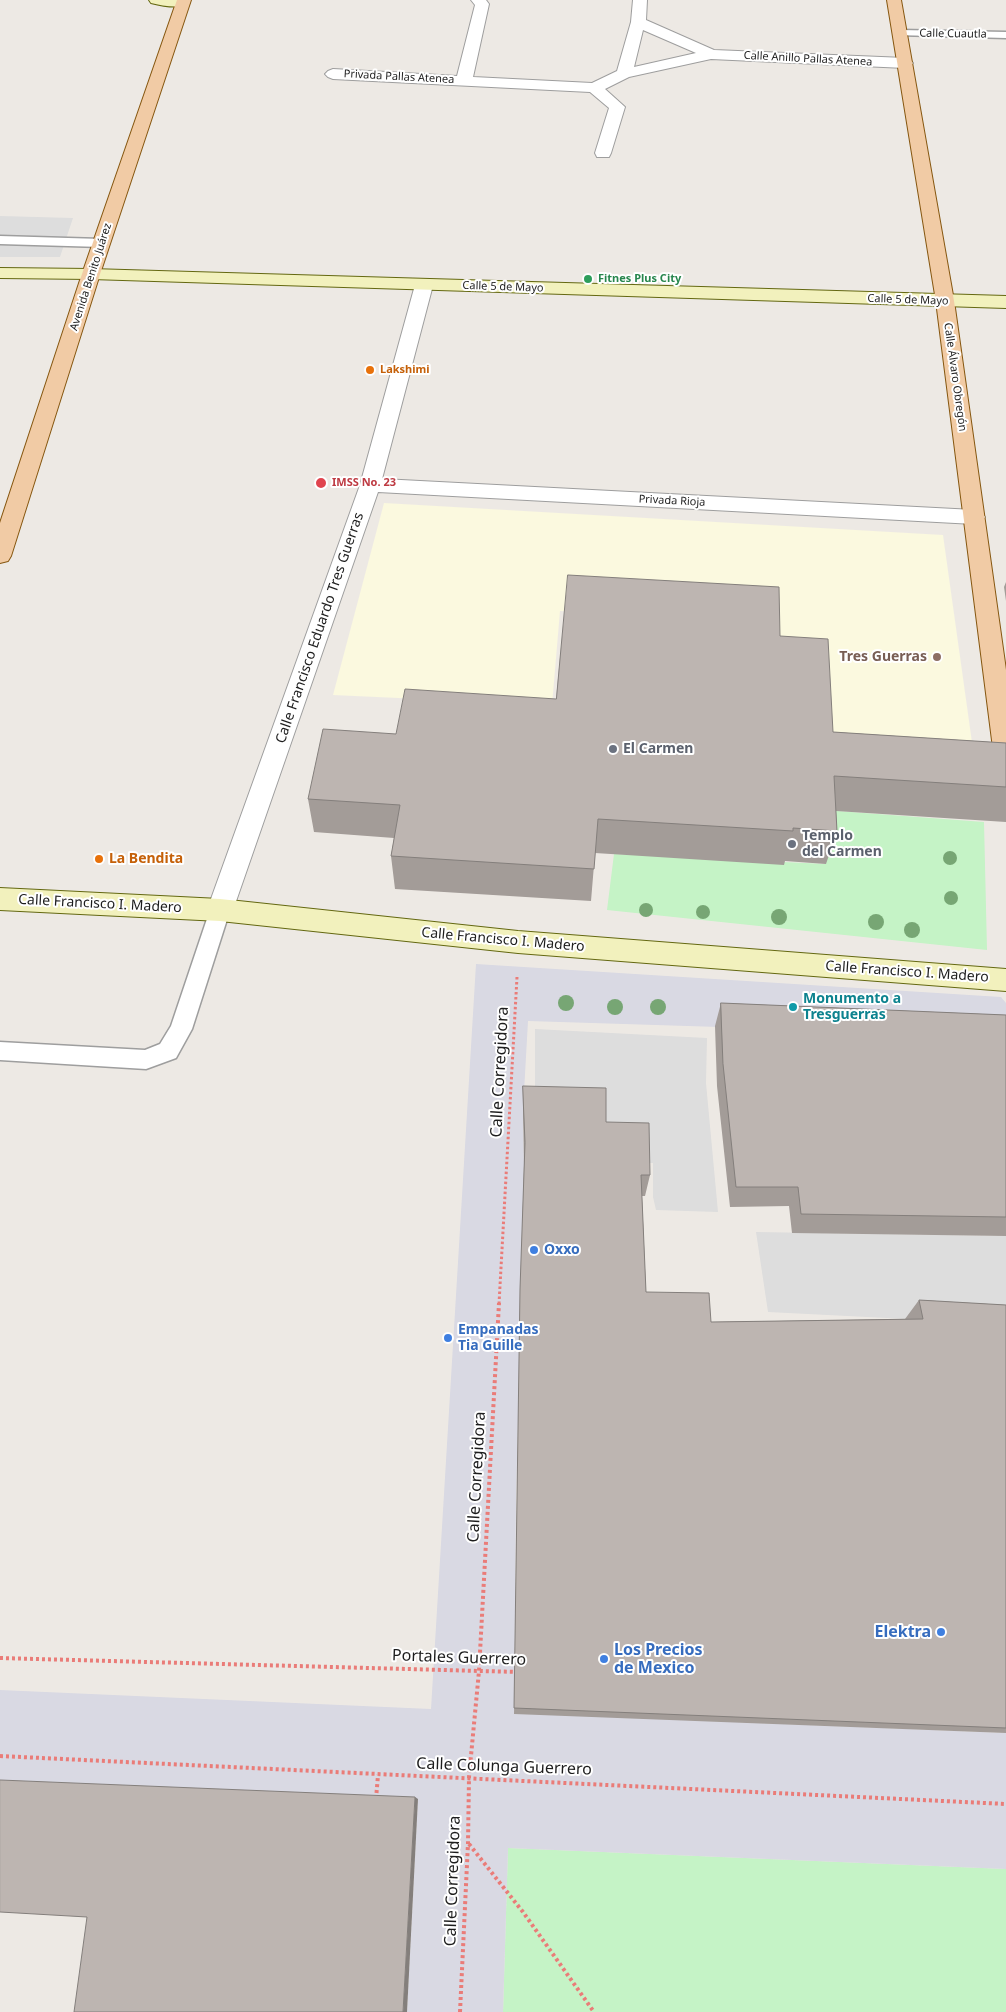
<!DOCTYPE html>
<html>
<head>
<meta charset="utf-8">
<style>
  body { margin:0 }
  canvas { display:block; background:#ede9e4 }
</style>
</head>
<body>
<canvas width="1006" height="2012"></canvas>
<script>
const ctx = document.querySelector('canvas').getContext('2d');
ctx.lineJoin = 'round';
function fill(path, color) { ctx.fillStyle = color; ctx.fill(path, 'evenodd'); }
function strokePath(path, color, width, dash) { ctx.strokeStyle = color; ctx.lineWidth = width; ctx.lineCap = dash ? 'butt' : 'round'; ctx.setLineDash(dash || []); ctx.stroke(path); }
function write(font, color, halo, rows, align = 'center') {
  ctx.font = font + ' "Noto Sans",sans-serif'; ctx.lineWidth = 4; ctx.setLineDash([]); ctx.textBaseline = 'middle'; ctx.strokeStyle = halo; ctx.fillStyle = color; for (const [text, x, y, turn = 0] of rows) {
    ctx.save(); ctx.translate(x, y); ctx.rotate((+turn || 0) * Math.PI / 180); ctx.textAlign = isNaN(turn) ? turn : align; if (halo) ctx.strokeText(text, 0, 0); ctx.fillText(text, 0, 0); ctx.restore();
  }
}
fill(new Path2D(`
  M384,503L943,535L976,771L826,758L775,660L768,619L560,611L552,705L333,695Z`), '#fbf9df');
fill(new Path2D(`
  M824,810L984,822L987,950L607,910L614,854L826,864Z
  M508,1848L1006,1869V2012H503Z`), '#c5f3c6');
fill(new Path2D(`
  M0,216L73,218L60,257H0Z
  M535,1029L707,1038L706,1083L718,1212L656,1210L653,1197V1163H644L535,1110Z
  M756,1232L1006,1236V1324L768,1312Z`), '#ddd');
fill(new Path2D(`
  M476,964L1001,997L1006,1003V1036L528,1021L523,1110L524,1165L516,1502L514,1713L1006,1733V1869L508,1848L503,2012H407L418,1799L0,1781V1690L431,1709Z`), '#d9d9e3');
const service = new Path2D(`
  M900,30L1006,32V38L896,35L894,33L896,31Z
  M0,236L102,239L109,243L102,247L0,244Z
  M220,902L227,904L230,910L192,1029L176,1058L146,1069L0,1060V1042L145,1050L160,1044L171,1026L210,910L213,904Z`);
const minor = new Path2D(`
  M471,0H486L489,4L473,77L592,83L617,71L631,22L633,0H647L646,20L714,50L905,58L910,60L913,63L910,66L905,68L711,59L629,77L605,89L625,107L611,153L609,157H597L595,153L609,108L590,92L333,79L328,77L325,74L328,71L333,69L457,76L475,5ZM643,30L696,53L634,67Z
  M424,280L430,281L433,285L382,479L974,510L981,512L985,517L981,522L974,524L378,492L233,910L229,918L220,921L211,918L207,910L360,485L415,285L418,281Z`);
const secondary = new Path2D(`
  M149,0H189L190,2L188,5C177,8 162,6 151,3Z
  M0,268L91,269L1006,296V308L91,279L0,278Z
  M0,888L220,899L518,931L1006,969V991L518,953L220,921L0,910Z`);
const primary = new Path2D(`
  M177,0H191L100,274L11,556L8,561L0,563V523L82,274Z
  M887,0H901L954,301L1006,670V765L997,762L994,756L936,301Z`);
strokePath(service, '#9e9e9e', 3);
strokePath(minor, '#9e9e9e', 2);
strokePath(secondary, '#646811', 2);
strokePath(primary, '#865710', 2);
strokePath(new Path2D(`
  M499,1304L517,977`), '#ea7c78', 3, [2.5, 2.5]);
strokePath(new Path2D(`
  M0,1658L518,1672
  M0,1756L1006,1804
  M376,1799L378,1775
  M469,1844L523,1912L594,2012
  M460,2012L468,1843L469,1777L479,1671L499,1303`), '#ea7c78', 4, [3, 3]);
fill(service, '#fff');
fill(minor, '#fff');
fill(secondary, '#f2f1bd');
fill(primary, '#f1cba5');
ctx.fillStyle = '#77a674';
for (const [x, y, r] of [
  [950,858,7],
  [951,898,7],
  [646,910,7],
  [703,912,7],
  [779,917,8],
  [876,922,8],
  [912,930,8],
  [566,1003,8],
  [615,1007,8],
  [658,1007,8]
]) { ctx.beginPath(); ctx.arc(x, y, r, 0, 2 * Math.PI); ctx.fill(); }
fill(new Path2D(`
  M1006,582V601L1004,587Z
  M780,636L833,732L1006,743V822L836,811L837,831L826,864L785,861L784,865L595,853L591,901L395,889L391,856L394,838L314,832L308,799L396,734L556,699Z
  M721,1003L1006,1015V1236L792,1233L789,1206L730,1207L717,1086L715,1026Z
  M523,1086L606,1122L650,1175L645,1196H642L646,1292L711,1322L905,1319L919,1300L1006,1305V1733L514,1714L520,1308L524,1165L523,1109Z`), '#a39c98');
fill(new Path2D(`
  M415,1797L418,1799L407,2012H403Z`), '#847f7c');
const building = new Path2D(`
  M568,575L779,587L780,636L828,639L833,732L1006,743V787L834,776L837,831L793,828V831L598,819L594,869L391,856L400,805L308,799L323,729L396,734L405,689L556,699Z
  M721,1003L1006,1015V1217L801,1214L798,1187H736L723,1064Z
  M523,1086L606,1088V1122L649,1123L650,1175H641L646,1292L709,1293L711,1322L923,1319L919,1300L1006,1305V1728L514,1708L520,1289L525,1143Z
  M0,1780L415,1797L403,2012H74L87,1917L0,1912Z`);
fill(building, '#bdb5b1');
strokePath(building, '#847f7c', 1);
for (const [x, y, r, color] of [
  [588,279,5,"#2e9e5b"],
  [370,370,5,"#e8710a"],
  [321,483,6,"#e0444e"],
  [937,657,5,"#8d6e63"],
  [613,749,5,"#6b7280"],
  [792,844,5,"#6b7280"],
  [99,859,5,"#e8710a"],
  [793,1007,5,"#0f9aa8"],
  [534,1250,5,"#3f7fe0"],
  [448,1338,5,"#3f7fe0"],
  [941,1632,5,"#3f7fe0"],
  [604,1659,5,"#3f7fe0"]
]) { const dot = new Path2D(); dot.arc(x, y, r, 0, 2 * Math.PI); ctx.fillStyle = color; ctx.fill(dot); strokePath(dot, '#fff', 2); }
write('11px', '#1d1d1d', '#fff', [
  ["Calle Cuautla",953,34,1],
  ["Calle Anillo Pallas Atenea",808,59,3],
  ["Privada Pallas Atenea",399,77,3],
  ["Avenida Benito Juárez",91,277,-72],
  ["Calle 5 de Mayo",503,287,2],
  ["Calle 5 de Mayo",908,300,2],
  ["Calle Álvaro Obregón",955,377,82],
  ["Privada Rioja",672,501,3]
]);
write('bold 11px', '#27864d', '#fff', [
  ["Fitnes Plus City",598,279]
], 'left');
write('bold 11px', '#c56008', '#fff', [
  ["Lakshimi",380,370]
], 'left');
write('bold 11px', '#be3a42', '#fff', [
  ["IMSS No. 23",332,483]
], 'left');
write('14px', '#1d1d1d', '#fff', [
  ["Calle Francisco Eduardo Tres Guerras",320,628,-71],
  ["Calle Francisco I. Madero",100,904,3],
  ["Calle Francisco I. Madero",503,940,5],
  ["Calle Francisco I. Madero",907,972,4]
]);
write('bold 14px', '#785e54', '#fff', [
  ["Tres Guerras",927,657]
], 'right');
write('bold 14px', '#5b616d', '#fff', [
  ["El Carmen",623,749],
  ["Templo",802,836],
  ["del Carmen",802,852]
], 'left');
write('bold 14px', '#c56008', '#fff', [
  ["La Bendita",109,859]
], 'left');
write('bold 14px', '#0d838f', '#fff', [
  ["Monumento a",803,999],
  ["Tresguerras",803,1015]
], 'left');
write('bold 14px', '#366cbe', '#fff', [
  ["Oxxo",544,1250],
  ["Empanadas",458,1330],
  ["Tia Guille",458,1346]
], 'left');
write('16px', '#1d1d1d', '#fff', [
  ["Calle Corregidora",500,1072,-87],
  ["Calle Corregidora",477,1477,-87],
  ["Portales Guerrero",459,1658,2],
  ["Calle Colunga Guerrero",504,1767,2],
  ["Calle Corregidora",453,1881,-88]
]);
write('bold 16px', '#366cbe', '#fff', [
  ["Elektra",931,1632],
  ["Los Precios",614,1650,"left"],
  ["de Mexico",614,1668,"left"]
], 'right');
</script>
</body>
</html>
